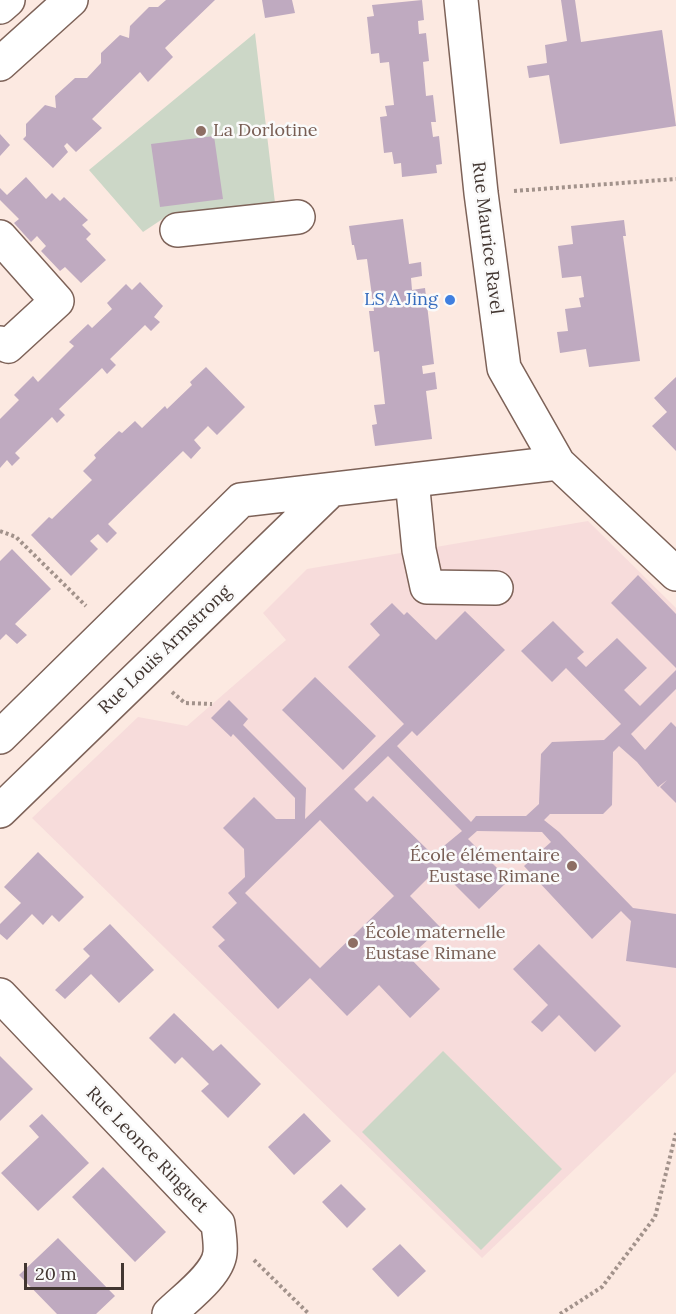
<!DOCTYPE html>
<html>
<head>
<meta charset="utf-8">
<style>
  body { margin:0 }
  #map { position:relative; width:676px; height:1314px; overflow:hidden; background:#fce9e1; font-family:Lora,serif }
  canvas { display:block }
  .scale { position:absolute; left:24px; top:1263px; width:100px; height:27px; box-sizing:border-box; border:3px solid #423631; border-top:0; padding-left:8px; font-size:18px; line-height:21px; white-space:nowrap; color:#423631; -webkit-text-stroke:4px #fafafa; paint-order:stroke }
</style>
</head>
<body>
<div id="map">
<canvas width="676" height="1314"></canvas>
<div class="scale">20 m</div>
</div>
<script>
const ctx = document.querySelector('canvas').getContext('2d');
ctx.lineJoin = 'round';
function fill(path, color) { ctx.fillStyle = color; ctx.fill(path, 'evenodd'); }
function strokePath(path, color, width, dash) { ctx.strokeStyle = color; ctx.lineWidth = width; ctx.lineCap = dash ? 'butt' : 'round'; ctx.setLineDash(dash || []); ctx.stroke(path); }
function write(font, color, halo, rows, align = 'center') {
  ctx.font = font + ' Lora,serif'; ctx.lineWidth = 5; ctx.setLineDash([]); ctx.textBaseline = 'middle'; ctx.strokeStyle = halo; ctx.fillStyle = color; for (const [text, x, y, turn = 0] of rows) {
    ctx.save(); ctx.translate(x, y); ctx.rotate((+turn || 0) * Math.PI / 180); ctx.textAlign = isNaN(turn) ? turn : align; if (halo) ctx.strokeText(text, 0, 0); ctx.fillText(text, 0, 0); ctx.restore();
  }
}
fill(new Path2D(`
  M588,521L676,608V1072L482,1258L32,818L138,717L187,726L286,640L263,613L307,569Z`), '#f7dcdb');
fill(new Path2D(`
  M255,33L275,203L167,216L143,232L89,170Z
  M443,1051L562,1169L481,1250L362,1132Z`), '#ccd7c7');
fill(new Path2D(`
  M166,0H215L165,48L173,57L148,82L140,72L92,119L102,128L76,152L67,143L64,146L68,152L53,168L23,139L26,136V124L45,105L56,108L55,96L75,78H87L101,63V53L120,35L129,38L130,26L149,7H158Z
  M262,0H292L295,13L265,18Z
  M422,0L424,20L418,21L419,34L426,33L429,61L423,62L426,96L433,95L436,122H431L433,137L439,136L442,164L436,165L437,173L402,177L401,163L394,164L392,152L384,153L380,117L387,116L385,106L394,105L389,62L380,63L379,53L371,54L367,17L374,16L372,5Z
  M561,0H575L581,42L662,30L676,126L560,144L549,75L529,78L527,66L547,63L545,45L567,41Z
  M0,134L10,145L0,156Z
  M214,136L223,199L160,207L151,144Z
  M26,177L46,199L52,193L60,201L64,197L88,220L82,225L91,234L86,239L106,260L81,283L65,267L60,271L41,251L46,246L37,236L31,242L14,223L19,219L0,200V188L7,195Z
  M403,219L409,264L421,262L422,276L411,278L412,290L425,288L434,364L422,366L423,374L435,372L437,389L426,391L432,439L375,446L372,425L377,424L374,405L385,404L379,351L374,352L369,311H374L367,259L357,260L354,245H352L349,226Z
  M624,220L626,236H623L640,361L589,367L586,349L560,353L557,332L568,331L565,309L581,307L579,298L584,297L581,276L562,278L558,246L573,244L571,226Z
  M140,282L163,306L154,317L160,322L151,331L145,325L110,359L116,365L107,374L102,368L59,409L65,415L57,423L52,417L15,453L20,458L12,466L7,460L0,468V419L19,400L14,395L33,376L38,382L74,346L69,342L88,324L92,328L112,309L107,303L126,284L132,290Z
  M206,367L245,407L217,435L208,426L194,440L201,448L191,459L183,451L108,524L117,533L107,543L98,534L90,541L98,549L71,576L31,535L49,517L52,519L92,480L83,471L96,458L94,455L119,431L122,433L135,421L142,428L165,406L167,409L192,385L190,382Z
  M676,377V451L652,426L667,412L654,398Z
  M12,549L51,589L15,624L27,635L17,644L6,634L0,640V561Z
  M638,575L676,614V668L611,603Z
  M392,603L404,615L407,612L436,640L465,611L505,650L417,736L412,731L397,746L471,822L476,816H526L539,804L541,754L552,742L604,740L621,724L566,668L552,682L521,651L553,621L584,652L577,658L586,667L617,638L647,668L624,690L640,706L676,670V689L631,734L645,750L671,722L676,727V803L660,787L667,780L658,787L637,762L619,746L613,752L612,805L603,814H550L544,820L559,832L633,908L676,914V968L626,961L631,921L621,911L592,939L524,866L551,842L542,832L477,831L468,839L509,880L479,909L438,868L410,896L441,928L409,957L440,989L410,1018L379,985L347,1016L310,978L278,1009L218,946L225,940L212,927L237,903L228,893L245,877L244,849L223,828L254,797L276,819H295V798L233,734L231,737L211,718L229,700L248,719L243,725L306,788L305,819L404,724L348,667L380,635L370,624ZM388,756L462,831L433,855L373,796L367,802L354,789ZM320,820L394,896L320,968L245,893Z
  M315,677L376,736L343,770L282,710Z
  M38,852L84,897L59,922L52,915L43,925L32,914L7,940L0,934V924L21,903L4,887Z
  M110,924L154,970L119,1003L91,974L65,999L55,990L90,956L83,949Z
  M539,944L621,1026L595,1052L559,1015L542,1032L531,1022L548,1005L513,969Z
  M174,1013L213,1051L221,1044L261,1084L228,1118L201,1091L209,1084L182,1057L175,1064L149,1038Z
  M0,1056L33,1089L0,1121Z
  M304,1113L331,1141L294,1175L268,1147Z
  M42,1114L89,1163L38,1211L1,1173L39,1137L29,1126Z
  M103,1167L166,1232L135,1262L72,1197Z
  M341,1184L366,1209L347,1228L322,1202Z
  M58,1238L115,1296L96,1314H57L19,1275Z
  M400,1244L426,1271L398,1297L372,1269Z`), '#bfaac0');
const minor = new Path2D(`
  M461,0L481,193L504,368L558,463
  M0,7L8,0
  M0,64L71,0
  M177,230L298,217
  M0,237L57,301L8,346L0,343
  M412,480L419,550L427,587L496,588
  M0,737L241,500L558,463L676,574
  M0,811L331,490
  M0,995L218,1224C219,1233 221,1244 220,1253C218,1275 184,1299 169,1314`);
strokePath(minor, '#7d6258', 36);
strokePath(new Path2D(`
  M514,191L676,179
  M0,531L16,537L86,606
  M172,692L185,703L212,704
  M254,1260L309,1314
  M560,1314L602,1287L655,1217L676,1133`), '#a2928b', 4, [3, 3]);
strokePath(minor, '#fff', 33);
for (const [x, y, r, color] of [
  [201,131,6,"#8d6e63"],
  [450,300,6,"#3f7fe0"],
  [572,866,6,"#8d6e63"],
  [353,943,6,"#8d6e63"]
]) { const dot = new Path2D(); dot.arc(x, y, r, 0, 2 * Math.PI); ctx.fillStyle = color; ctx.fill(dot); strokePath(dot, '#fafafa', 2); }
write('18px', '#785e54', '#fafafa', [
  ["La Dorlotine",213,131],
  ["École élémentaire",560,856,"right"],
  ["Eustase Rimane",560,877,"right"],
  ["École maternelle",365,933],
  ["Eustase Rimane",365,954]
], 'left');
write('18px', '#423631', '#fafafa', [
  ["Rue Maurice Ravel",487,238,83],
  ["Rue Louis Armstrong",165,650,-44],
  ["Rue Leonce Ringuet",147,1150,46]
]);
write('18px', '#366cbe', '#fafafa', [
  ["LS A Jing",438,300]
], 'right');
</script>
</body>
</html>
